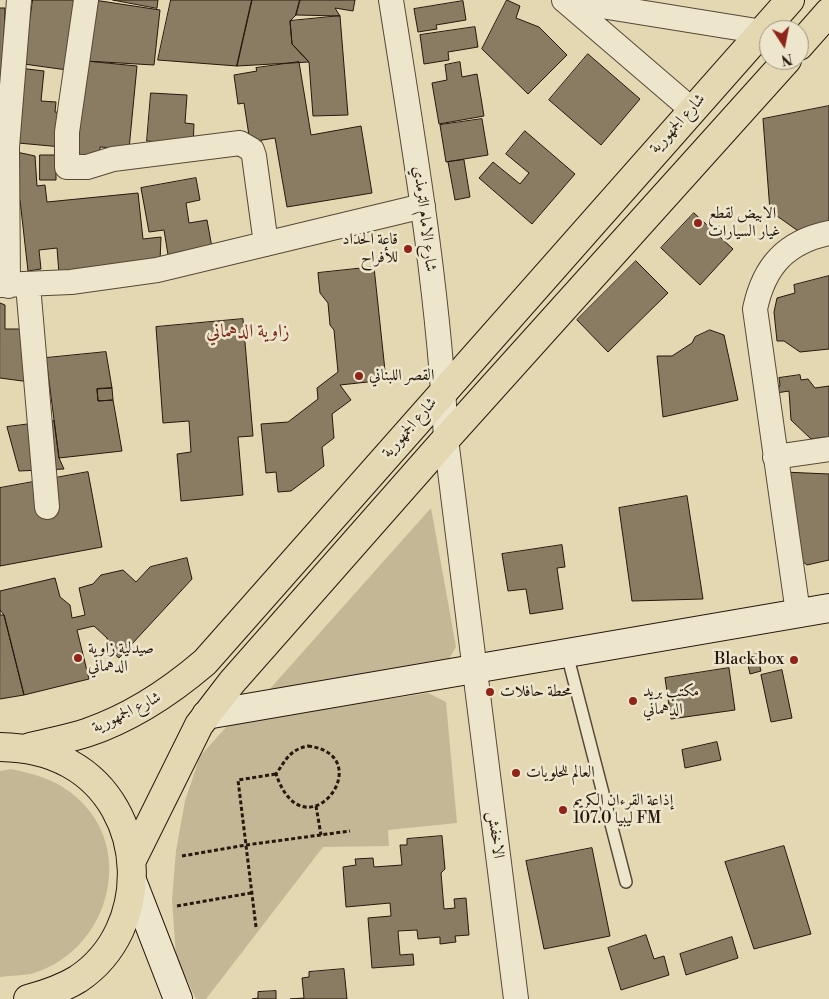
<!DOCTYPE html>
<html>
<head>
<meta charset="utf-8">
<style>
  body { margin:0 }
  #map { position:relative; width:829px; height:999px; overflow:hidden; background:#e3d8b2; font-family:"Libre Bodoni",serif }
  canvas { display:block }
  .north { position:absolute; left:759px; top:20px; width:50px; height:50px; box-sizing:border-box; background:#ede6cd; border:1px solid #9e9480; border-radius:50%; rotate:169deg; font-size:14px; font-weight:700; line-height:20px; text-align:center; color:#27180d }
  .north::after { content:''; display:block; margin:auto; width:18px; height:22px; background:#8f2418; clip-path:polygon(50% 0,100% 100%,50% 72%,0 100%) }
</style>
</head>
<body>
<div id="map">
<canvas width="829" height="999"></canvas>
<div class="north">N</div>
</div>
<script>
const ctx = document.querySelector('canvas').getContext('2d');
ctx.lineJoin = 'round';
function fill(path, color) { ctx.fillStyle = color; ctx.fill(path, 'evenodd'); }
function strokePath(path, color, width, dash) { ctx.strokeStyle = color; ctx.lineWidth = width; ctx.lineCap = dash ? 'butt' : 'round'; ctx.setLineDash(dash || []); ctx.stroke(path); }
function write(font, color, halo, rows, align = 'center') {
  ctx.font = font + ' "Libre Bodoni",Amiri,serif'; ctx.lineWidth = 5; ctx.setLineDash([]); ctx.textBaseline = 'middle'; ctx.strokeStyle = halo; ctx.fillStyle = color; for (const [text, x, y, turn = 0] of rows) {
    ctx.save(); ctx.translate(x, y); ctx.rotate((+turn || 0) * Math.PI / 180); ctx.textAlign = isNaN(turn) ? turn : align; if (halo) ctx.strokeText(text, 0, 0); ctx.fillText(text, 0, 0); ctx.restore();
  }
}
fill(new Path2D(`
  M431,508L456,647L446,664L260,700Z
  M428,693L446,702L457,823L388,830L389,846L323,847L206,999H196L176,957L172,900L176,851L185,801L200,756L229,724Z
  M11,769C33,774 52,778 70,792C139,843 111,949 34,973C24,976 11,975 0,977V771Z`), '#c3b796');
const building = new Path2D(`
  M33,0H77L67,70L24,64Z
  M94,0L160,10L154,65L86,61Z
  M113,0H158L157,8Z
  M171,0H252L237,66L158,60Z
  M252,0H300L296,15L290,21L292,44L309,62L237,66Z
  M300,0H355L353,11L335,8L340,16L296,15Z
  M507,0L520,6L516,18L539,27L567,55L528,94L482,49Z
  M463,1L466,20L436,25L437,29L418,32L414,9Z
  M0,8H5L1,114H0Z
  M340,16L348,115L313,116L309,62L292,44L290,21Z
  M475,27L478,47L448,52L449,60L424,64L420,35Z
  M588,54L640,99L601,145L549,100Z
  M86,61L137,66L129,149L100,147L99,161L78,160L83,63Z
  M299,62L311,135L361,126L372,193L287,207L275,138L250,142L244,103L238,104L234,75L257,71L256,68Z
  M460,62L462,77L477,74L484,116L439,124L432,83L447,80L445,65Z
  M19,68L44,71L41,101L56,102L55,112L66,113L62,147L18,143Z
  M151,93L187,95L185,123L194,124L193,145L147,141Z
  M829,106V228L801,233L770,211L763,119Z
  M482,119L488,155L446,162L440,125Z
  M525,131L575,174L532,224L479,178L493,162L520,184L529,173L506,154Z
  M12,151L35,156L37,186L45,185L47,202L138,193L143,239L161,237L160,262L59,274L57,248L39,250L41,269L28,271L20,200H12Z
  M40,155H56V180H40Z
  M464,160L470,197L455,200L448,162Z
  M196,178L200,200L186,203L189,223L207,220L213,253L169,261L164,230L149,232L141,188Z
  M694,213L733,249L700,285L661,248Z
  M636,261L668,293L608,352L577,320Z
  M374,267L386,380L340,385L351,400L332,414L334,438L322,447L324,466L291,491L278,492L276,472L266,473L261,424L288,422L318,399L317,388L338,372L334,330L330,325L328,303L320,293L318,273Z
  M829,276V349L800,352L784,341H777L774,312L777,298L795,293L794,285Z
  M0,303L5,305V329H27L30,382L0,378Z
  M243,319L253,436L238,437L243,495L181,501L177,454L191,452L189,421L163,423L156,327Z
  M710,330L724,335L738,400L663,417L657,356H672L692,343L695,337Z
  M106,352L112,388L97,389L98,401L113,400L122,451L59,458L46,358Z
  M800,375L801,380L808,379L815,388L829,386V445L825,437L811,439L791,420L789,391L776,393L780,385L779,378Z
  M112,388L113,400L98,401L97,389Z
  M54,421L59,458L64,469L19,471L7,427Z
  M88,472L102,547L0,566V488Z
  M783,472L829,474V560L807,565L792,553Z
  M687,496L703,599L632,601L619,508Z
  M562,545L565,567L557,568L563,609L530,614L526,589L508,591L502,554Z
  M187,558L192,579L119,658L110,650L107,638L94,626L77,630L89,679L24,695L4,615H0V591L55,578L60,597L70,605L72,618L85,615L79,588L93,584L101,575L123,570L136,582L150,567Z
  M0,610L4,615L24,695L0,699Z
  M757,654L761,671L750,674L746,656Z
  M729,668L735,710L671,719L665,678Z
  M782,670L792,718L771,722L761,675Z
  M717,742L721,760L685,768L682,750Z
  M442,836L445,869L441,873L444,909L455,908L454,899L466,898L469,935L455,936L456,942L440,944V937L418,939L417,930L398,931L400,955L413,954L414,965L372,968L368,918L391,916L390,903L346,907L343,867L356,865L355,859L373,858L374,867L402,865L400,845H407V839Z
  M784,846L811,934L754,949L725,862Z
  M592,848L610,936L544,949L526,861Z
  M646,935L654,959L664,956L669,975L621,990L608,948Z
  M732,937L738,958L686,975L680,954Z
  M344,969L347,999H290L304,998L302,978L309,977V972Z
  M276,991V999H252L258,998V992Z`);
fill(building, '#897c63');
strokePath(building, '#27180d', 1);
const lane = new Path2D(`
  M567,654L626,882`);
const street = new Path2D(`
  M86,0L67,132V167H87L113,159L240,143L252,150L254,156L266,244
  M391,0C414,146 439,292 446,439L516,999
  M564,0L769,33
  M564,0L691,109
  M0,285L71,282L157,270L423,206
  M28,285L47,507
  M8,286L7,147L19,0
  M775,457L829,449
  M798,613L755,309C764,266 786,242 829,233`);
const secondary = new Path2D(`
  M206,715L829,608
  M133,883L178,999`);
const primary = new Path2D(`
  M799,46L829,12
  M0,747C25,748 47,751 70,764C149,808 153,929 78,979C62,989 46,994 28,999
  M27,748C46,743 67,739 86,733C131,718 170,692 205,662L790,0
  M132,860L199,725L232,682L446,439L787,60`);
strokePath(lane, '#564836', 14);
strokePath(street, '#564836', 26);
strokePath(secondary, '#27180d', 30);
strokePath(primary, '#27180d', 30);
strokePath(new Path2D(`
  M308,746C382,755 305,859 276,774C286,760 289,750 308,746Z
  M316,806L321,835
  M182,856L246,845L350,831
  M177,906L251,893
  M256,927L238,780L276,774`), '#27180d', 3, [4, 2.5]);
strokePath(lane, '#ede6cd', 11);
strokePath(street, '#ede6cd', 24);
strokePath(secondary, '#ede6cd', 28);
strokePath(primary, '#e3d8b2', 28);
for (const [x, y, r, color] of [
  [698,223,5,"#8f2418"],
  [408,249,5,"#8f2418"],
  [359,376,5,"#8f2418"],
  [78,658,5,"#8f2418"],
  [794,660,5,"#8f2418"],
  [490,692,5,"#8f2418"],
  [633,701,5,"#8f2418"],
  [516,773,5,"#8f2418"],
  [563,810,5,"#8f2418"]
]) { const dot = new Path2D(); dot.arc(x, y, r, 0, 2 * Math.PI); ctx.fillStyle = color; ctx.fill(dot); strokePath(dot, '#ede6cd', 2); }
write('16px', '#27180d', '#ede6cd', [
  ["شارع الجمهورية",678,124,-48],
  ["شارع الامام الترمذي",424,219,83],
  ["شارع الجمهورية",410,428,-49],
  ["شارع الجمهورية",127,713,-26],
  ["الاخفش",495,835,83]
]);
write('16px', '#27180d', '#ede6cd', [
  ["الابيض لقطع",708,214],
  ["غيار السيارات",708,232],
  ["قاعة الحداد",398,240,"right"],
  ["للأفراح",398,258,"right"],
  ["القصر اللبناني",369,376],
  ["صيدلية زاوية",88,649],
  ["الدهماني",88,667],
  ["Black box",784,660,"right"],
  ["محطة حافلات",500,692],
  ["مكتب بريد",643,692],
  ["الدهماني",643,710],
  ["العالم للحلويات",526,773],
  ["إذاعة القرءان الكريم",573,801],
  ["ليبيا 107.0 FM",573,819]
], 'left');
write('19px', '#7a1f14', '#ede6cd', [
  ["زاوية الدهماني",248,332]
]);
</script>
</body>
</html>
